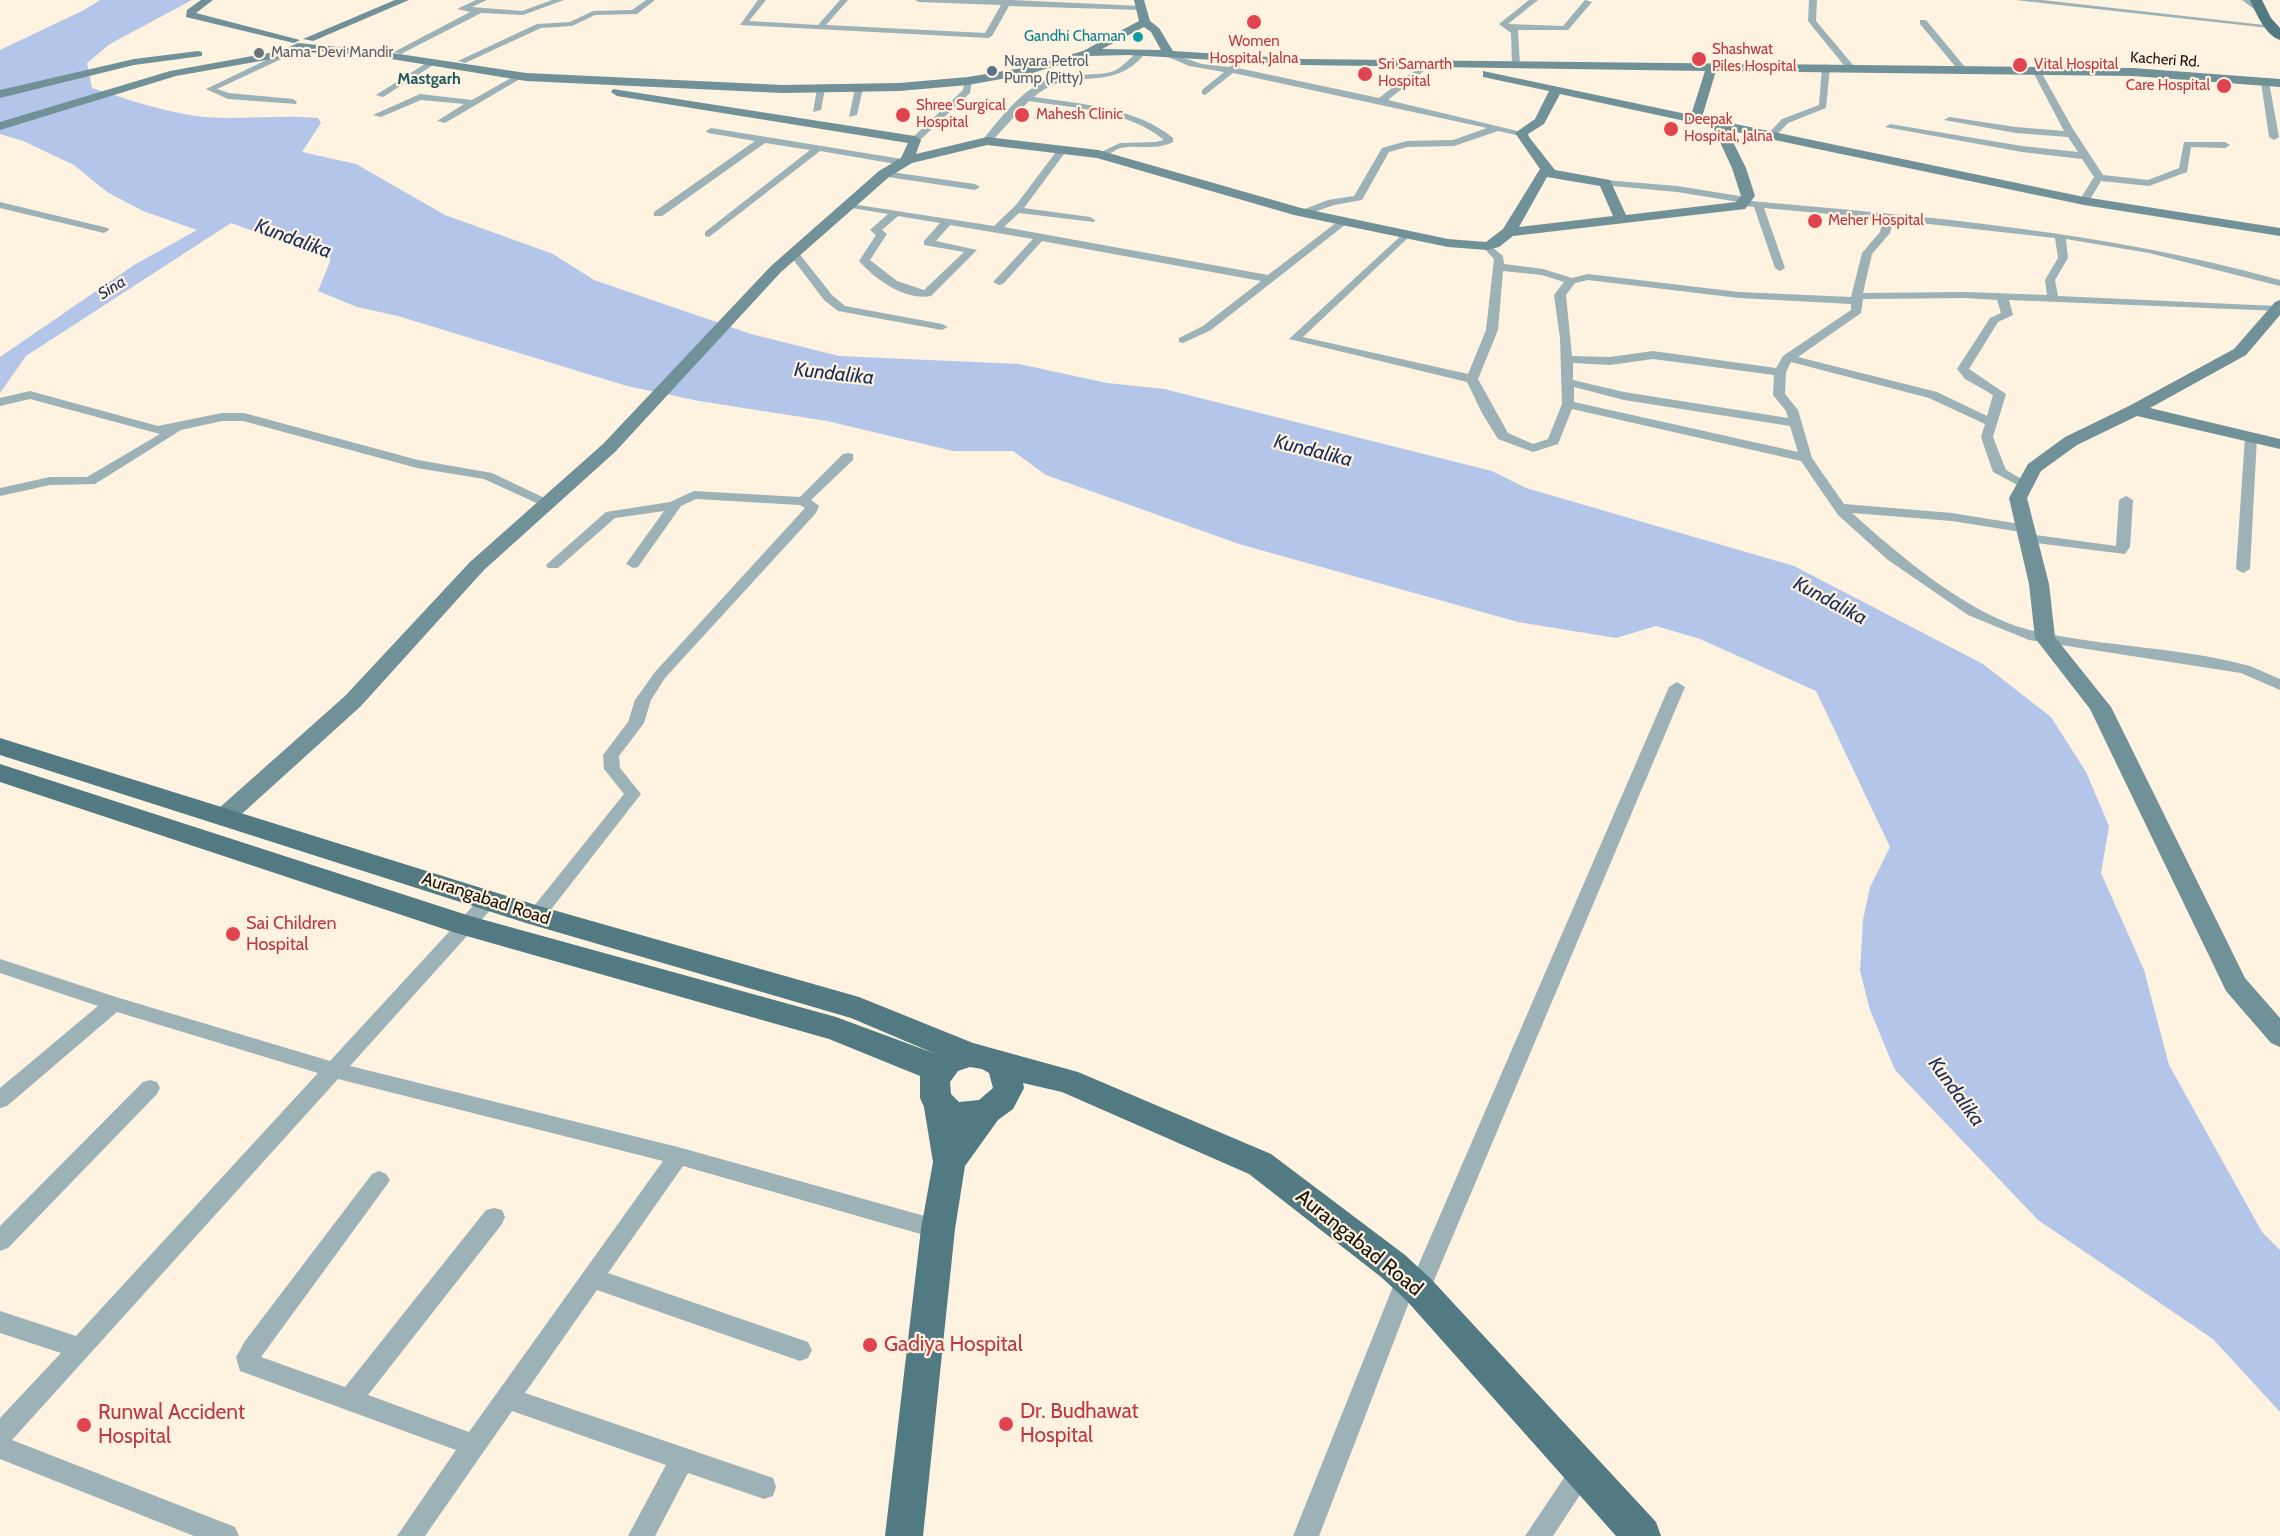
<!DOCTYPE html>
<html>
<head>
<meta charset="utf-8">
<style>
  body { margin:0 }
  canvas { display:block; background:#fef2e1 }
</style>
</head>
<body>
<canvas width="2280" height="1536"></canvas>
<script>
const ctx = document.querySelector('canvas').getContext('2d');
ctx.lineJoin = 'round';
function fill(path, color) { ctx.fillStyle = color; ctx.fill(path, 'evenodd'); }
function strokePath(path, color, width, dash) { ctx.strokeStyle = color; ctx.lineWidth = width; ctx.lineCap = dash ? 'butt' : 'round'; ctx.setLineDash(dash || []); ctx.stroke(path); }
function write(font, color, halo, rows, align = 'center') {
  ctx.font = font + ' Cabin,sans-serif'; ctx.lineWidth = 4.5; ctx.setLineDash([]); ctx.textBaseline = 'middle'; ctx.strokeStyle = halo; ctx.fillStyle = color; for (const [text, x, y, turn = 0] of rows) {
    ctx.save(); ctx.translate(x, y); ctx.rotate((+turn || 0) * Math.PI / 180); ctx.textAlign = isNaN(turn) ? turn : align; if (halo) ctx.strokeText(text, 0, 0); ctx.fillText(text, 0, 0); ctx.restore();
  }
}
fill(new Path2D(`
  M100,0H192L110,44L87,63L92,88C127,99 160,111 196,116C234,121 277,114 318,118L321,123L302,152L356,164L445,215L553,254L594,280L751,334L839,356L1019,364L1107,383L1164,389L1492,471L1526,488L1794,566L1983,664L2051,717L2086,772L2109,826L2101,873L2144,970L2169,1065L2262,1232L2280,1250V1412L2213,1339L2038,1220L1895,1070L1870,1010L1860,971L1863,920L1870,887L1890,847L1816,691L1700,639L1656,626L1616,638L1518,622L1239,544L1046,475L1013,451H953L827,421L699,401L627,386L398,316L357,307L318,291L331,259L231,223L26,356L0,393V357L134,265L197,230L143,211L107,192L74,165L23,141L0,134V50L84,10Z`), '#b3c6e9');
fill(new Path2D(`
  M476,0H487L472,7L522,11L552,0H564L523,15L481,13L401,54L394,52L470,12L457,9Z
  M646,0H655L637,14L595,15L572,26L541,28L465,63L458,61L537,24L570,22L593,11L632,10Z
  M758,0H766L749,21L818,25L840,0H848L826,25L985,33L1001,5L919,2L915,0H1012L1141,6L1145,8L1141,10L1009,6L992,36L988,38L740,25Z
  M1529,0H1538L1508,24L1563,26L1585,0L1592,2L1568,30H1518L1520,65L1516,68L1512,65L1511,33L1499,24Z
  M1809,0H1817L1816,21L1853,65V69H1847L1808,21Z
  M2015,0H2042L2273,26L2269,28Z
  M2242,0H2251L2265,10L2258,12Z
  M1920,20H1926L1965,67V71H1959L1920,24Z
  M287,50L290,55L217,89L229,93L293,99L297,102L296,104L228,99L206,89Z
  M1141,50L1144,55C1109,95 1072,64 1034,97C1080,104 1136,107 1173,138V142C1155,151 1139,144 1120,148C1112,151 1108,158 1099,157V153L1120,143L1155,142L1164,140C1128,110 1072,108 1029,101L990,143L982,141C1001,117 1028,81 1060,76C1076,73 1095,76 1111,72C1124,68 1130,56 1141,50Z
  M1166,52L1202,64L1229,67L1236,63L1240,66L1238,68L1379,98L1427,61L1430,66L1388,100L1526,133L1521,136L1498,131L1454,146L1407,147L1389,152L1362,200L1334,205L1306,215L1301,212L1302,210L1328,200L1354,196L1382,148L1407,141L1453,140L1487,128L1233,73L1205,95L1202,94V90L1224,72L1189,66L1166,56Z
  M431,60L438,62L383,97L376,95Z
  M1826,64L1830,67L1826,108L1788,123L1773,139H1767V135L1782,119L1819,105L1822,67Z
  M2036,67L2040,70L2073,129L2103,175L2148,180L2179,168L2184,142H2225L2230,145L2225,148L2191,147L2187,172L2149,186L2101,181L2088,203L2084,204L2079,201L2094,177L2082,159L2022,152L1885,127L1890,124L2022,146L2078,152L2068,137L2016,133L1944,120L1949,117L2016,127L2064,131L2032,70Z
  M518,74L525,76L445,123L437,121L464,104L421,100L381,117L373,115L420,94L472,100Z
  M965,79L972,81L970,93L918,142H912V138L963,90Z
  M2265,79L2269,82L2279,137L2274,140L2269,137L2261,82Z
  M859,85L863,88L857,115L849,117L855,88Z
  M821,86L825,89L821,110L813,112L817,89Z
  M711,128L902,159L907,162L902,165L820,151L709,237L705,236V232L810,150L765,143L662,216H654V212L755,141L708,133L706,131Z
  M1062,147L1067,150L1024,208L1090,217L1095,220L1094,222L1019,213L1004,227L1268,275L1341,219L1350,221L1211,330L1183,343L1179,342V338L1203,326L1261,281L1042,241L1003,284L999,285L993,282L995,280L1033,239L950,225L936,241L977,250L931,296C905,301 875,279 859,261L876,235L870,230L888,214L845,207V203L994,226L1016,205L1059,148ZM898,216L940,223L924,241V245L964,252L924,290L897,281L870,260L887,234L882,230Z
  M884,171L975,184L980,187L975,190L881,176V172Z
  M1605,180L1677,186L1746,197L1751,201C1929,217 2106,231 2280,280V286L2149,253L2066,239L2068,258L2055,280L2058,296L2276,306L2280,307V311L2009,300L2013,315L1998,322L1969,369L2006,394L1993,437L2006,470L2032,485L2025,489L1993,472L1981,437L1985,424L1929,398L1791,362L1786,372L1785,394L1798,410L1812,458L1844,504L1952,513L2032,526V532L2027,533L1952,521L1852,513C1900,556 1971,617 2034,631C2105,647 2180,647 2250,666L2280,679V690L2241,673L2029,640L1968,615L1888,560L1838,515L1801,461L1572,409L1558,444L1533,452L1498,439L1482,413L1467,382L1289,339L1406,231L1410,232V236L1303,337L1468,374L1486,330L1494,259L1482,246L1487,243L1503,256L1504,264L1543,269L1572,278L1588,274L1739,292L1851,297L1862,253L1880,232L1883,219L1764,208L1785,268L1780,271L1775,268L1754,207L1739,205V202L1677,192L1602,185L1600,183ZM1893,220L2055,238L2058,258L2045,280L2047,295L1966,292L1863,293L1872,254L1890,233ZM1503,271L1542,275L1564,282L1554,295L1560,338L1562,404L1548,439L1533,444L1508,433L1478,379L1498,330ZM1588,280L1739,298L1851,304V310L1783,356L1776,368L1653,351L1610,357L1572,356L1566,295L1575,283ZM1966,298L1997,300L2001,313L1990,318L1957,369L1965,379L1993,395L1987,416L1937,392L1798,357L1861,313L1863,299ZM1653,359L1774,375L1773,395L1786,411L1788,418L1624,392L1573,380V363L1610,365ZM1574,387L1624,400L1790,426L1798,452L1574,402Z
  M0,202L108,228L109,230L104,233L0,208Z
  M790,252H798L832,295L845,306L942,324L948,327L942,330L838,311L824,300L789,254Z
  M30,391L158,426L222,413H244L418,460L492,473L555,503L553,506H543L484,479L417,468L243,421H222L181,430L95,484L50,485L0,496V488L50,477H87L160,434L30,399L0,406V398Z
  M2251,433L2257,437L2250,569L2243,573L2236,569L2245,437Z
  M848,453L853,454V460L811,500L819,506L816,513L665,678L651,700L644,723L619,756L620,768L641,794L542,921H530L527,916L530,911L624,794L604,769L603,755L628,722L635,700L655,672L805,508L800,505L696,499L681,506L638,567L633,568L626,564L664,511L615,518L558,568H548L546,565L606,512L670,502L694,491L800,497L843,454Z
  M2126,496L2133,500L2130,547L2125,554L2028,542L2021,538L2028,534L2116,546L2119,500Z
  M1677,682L1685,687L1430,1290L1427,1297L1419,1300L1411,1297L1319,1536H1293L1396,1279L1399,1272L1407,1269L1415,1273L1669,687Z
  M488,894L494,896L497,901L494,906L350,1066L678,1147L946,1222L949,1229L946,1236L938,1239L683,1166L608,1273L808,1342L812,1350L808,1358L800,1361L597,1290L525,1393L773,1478L776,1487L773,1496L764,1499L688,1473L655,1536H628L666,1465L512,1411L425,1536H397L456,1450L240,1371L236,1357L245,1341L372,1174L379,1171L386,1174L390,1180L386,1186L261,1357L345,1387L486,1210L494,1208L502,1210L505,1217L502,1224L368,1395L469,1432L663,1161L338,1079L12,1440L235,1527L239,1536H194L0,1459V1418L61,1353L0,1333V1311L76,1336L318,1073L117,1012L7,1106L0,1108V1088L98,1006L0,973V959L116,997L330,1061L482,896Z
  M150,1080L157,1082L160,1088L157,1094L8,1248L0,1251V1226L143,1082Z
  M1583,1460L1592,1463L1595,1472L1553,1536H1525L1574,1463Z`), '#9cb2b6');
fill(new Path2D(`
  M201,0H213L196,13L300,40L294,43L186,17L187,10Z
  M395,0H409L313,41L303,39Z
  M1134,0H1144L1150,21L1159,28L1173,51L1302,59L2133,68L2280,79V87L2133,76L1716,71L1702,117L2084,197L2280,228V236L2084,205L1727,130L1746,168L1755,196L1745,209L1513,236L1499,247L1487,250L1448,247L1294,215L1097,158L987,145L912,163L889,177L781,272L615,452L484,570L361,706L234,821L226,823L218,821L214,815L218,809L345,696L470,562L603,444L771,266L879,171L901,158L908,143L617,96L611,92L613,89L915,136L921,140L916,154L987,137L1098,150L1301,208L1448,239L1486,242L1503,229L1540,169L1515,133L1535,119L1549,91L1483,77V71L1691,115L1705,71L1302,65L1128,55L1089,56L1029,74L968,85L899,91L783,93L526,81L379,57L301,49L283,57L176,76L0,130V122L170,71L280,51L298,43L379,51L526,73L783,85L899,83L968,77L1028,67L1083,51L1139,21ZM1144,27L1151,32L1161,50L1102,49ZM1560,94L1713,127L1732,168L1741,196L1736,202L1626,215L1610,180L1555,170L1529,137L1528,134L1544,124ZM1547,177L1600,186L1613,216L1519,227Z
  M198,51L202,52V56L134,65L0,98V90L134,59Z
  M2280,300V315L2246,355L2150,408L2280,439V449L2137,416L2077,445L2041,471L2027,498L2049,584L2055,637L2111,707L2245,978L2280,1018V1047L2271,1043L2226,991L2090,709L2035,638L2029,584L2009,498L2028,464L2065,437L2129,406L2234,349L2275,302Z`), '#719198');
fill(new Path2D(`
  M2250,0H2262L2271,18L2280,28V40C2265,35 2256,13 2250,0Z
  M0,738L539,906L859,997L973,1043L1078,1072L1271,1154L1405,1255L1431,1279L1656,1522L1661,1536H1616L1407,1301L1381,1277L1249,1174L1062,1092L1023,1083L1024,1088L1013,1109L998,1120L965,1166L955,1229L923,1536H885L921,1229L933,1162L924,1107L920,1098V1076L829,1039L456,933L0,782V764L470,916L836,1017L936,1054L851,1018L526,923L0,755ZM970,1067L982,1069L989,1073L993,1088L979,1100L959,1102L951,1094L950,1082L958,1071Z`), '#527a82');
for (const [x, y, r, color] of [
  [1254,22,8,"#e0444e"],
  [1138,37,6,"#0f9aa8"],
  [259,53,6,"#6b7280"],
  [1699,59,8,"#e0444e"],
  [2020,65,8,"#e0444e"],
  [992,71,6,"#5c6f8a"],
  [1365,74,8,"#e0444e"],
  [2224,86,8,"#e0444e"],
  [903,115,8,"#e0444e"],
  [1022,115,8,"#e0444e"],
  [1671,129,8,"#e0444e"],
  [1815,221,8,"#e0444e"],
  [233,934,8,"#e0444e"],
  [870,1345,8,"#e0444e"],
  [1006,1424,8,"#e0444e"],
  [84,1425,8,"#e0444e"]
]) { const dot = new Path2D(); dot.arc(x, y, r, 0, 2 * Math.PI); ctx.fillStyle = color; ctx.fill(dot); strokePath(dot, '#fef2e1', 2); }
write('15px', '#0d838f', '#fef2e1', [
  ["Gandhi Chaman",1126,37]
], 'right');
write('15px', '#be3a42', '#fef2e1', [
  ["Women",1254,42,"center"],
  ["Hospital, Jalna",1254,59,"center"],
  ["Shashwat",1712,50],
  ["Piles Hospital",1712,67],
  ["Sri Samarth",1378,65],
  ["Hospital",1378,82],
  ["Vital Hospital",2034,65],
  ["Care Hospital",2210,86,"right"],
  ["Shree Surgical",916,106],
  ["Hospital",916,123],
  ["Mahesh Clinic",1036,115],
  ["Deepak",1684,120],
  ["Hospital, Jalna",1684,137],
  ["Meher Hospital",1828,221]
], 'left');
write('15px', '#5b616d', '#fef2e1', [
  ["Mama-Devi Mandir",271,53]
], 'left');
write('15px', '#1a1309', '#fef2e1', [
  ["Kacheri Rd.",2165,60,4]
]);
write('15px', '#4e5e75', '#fef2e1', [
  ["Nayara Petrol",1004,62],
  ["Pump (Pitty)",1004,79]
], 'left');
write('bold 16px', '#1e595d', '#fef2e1', [
  ["Mastgarh",429,79]
]);
write('italic 16px', '#172c58', '#fef2e1', [
  ["Sina",112,288,-32]
]);
write('18px', '#1a1309', '#fef2e1', [
  ["Aurangabad Road",486,899,18]
]);
write('18px', '#be3a42', '#fef2e1', [
  ["Sai Children",246,924],
  ["Hospital",246,945]
], 'left');
write('italic 20px', '#172c58', '#fef2e1', [
  ["Kundalika",293,239,20],
  ["Kundalika",834,374,6],
  ["Kundalika",1313,451,14],
  ["Kundalika",1830,601,28],
  ["Kundalika",1956,1092,54]
]);
write('21px', '#1a1309', '#fef2e1', [
  ["Aurangabad Road",1359,1243,39]
]);
write('21px', '#be3a42', '#fef2e1', [
  ["Gadiya Hospital",884,1345],
  ["Dr. Budhawat",1020,1412],
  ["Hospital",1020,1436],
  ["Runwal Accident",98,1413],
  ["Hospital",98,1437]
], 'left');
</script>
</body>
</html>
